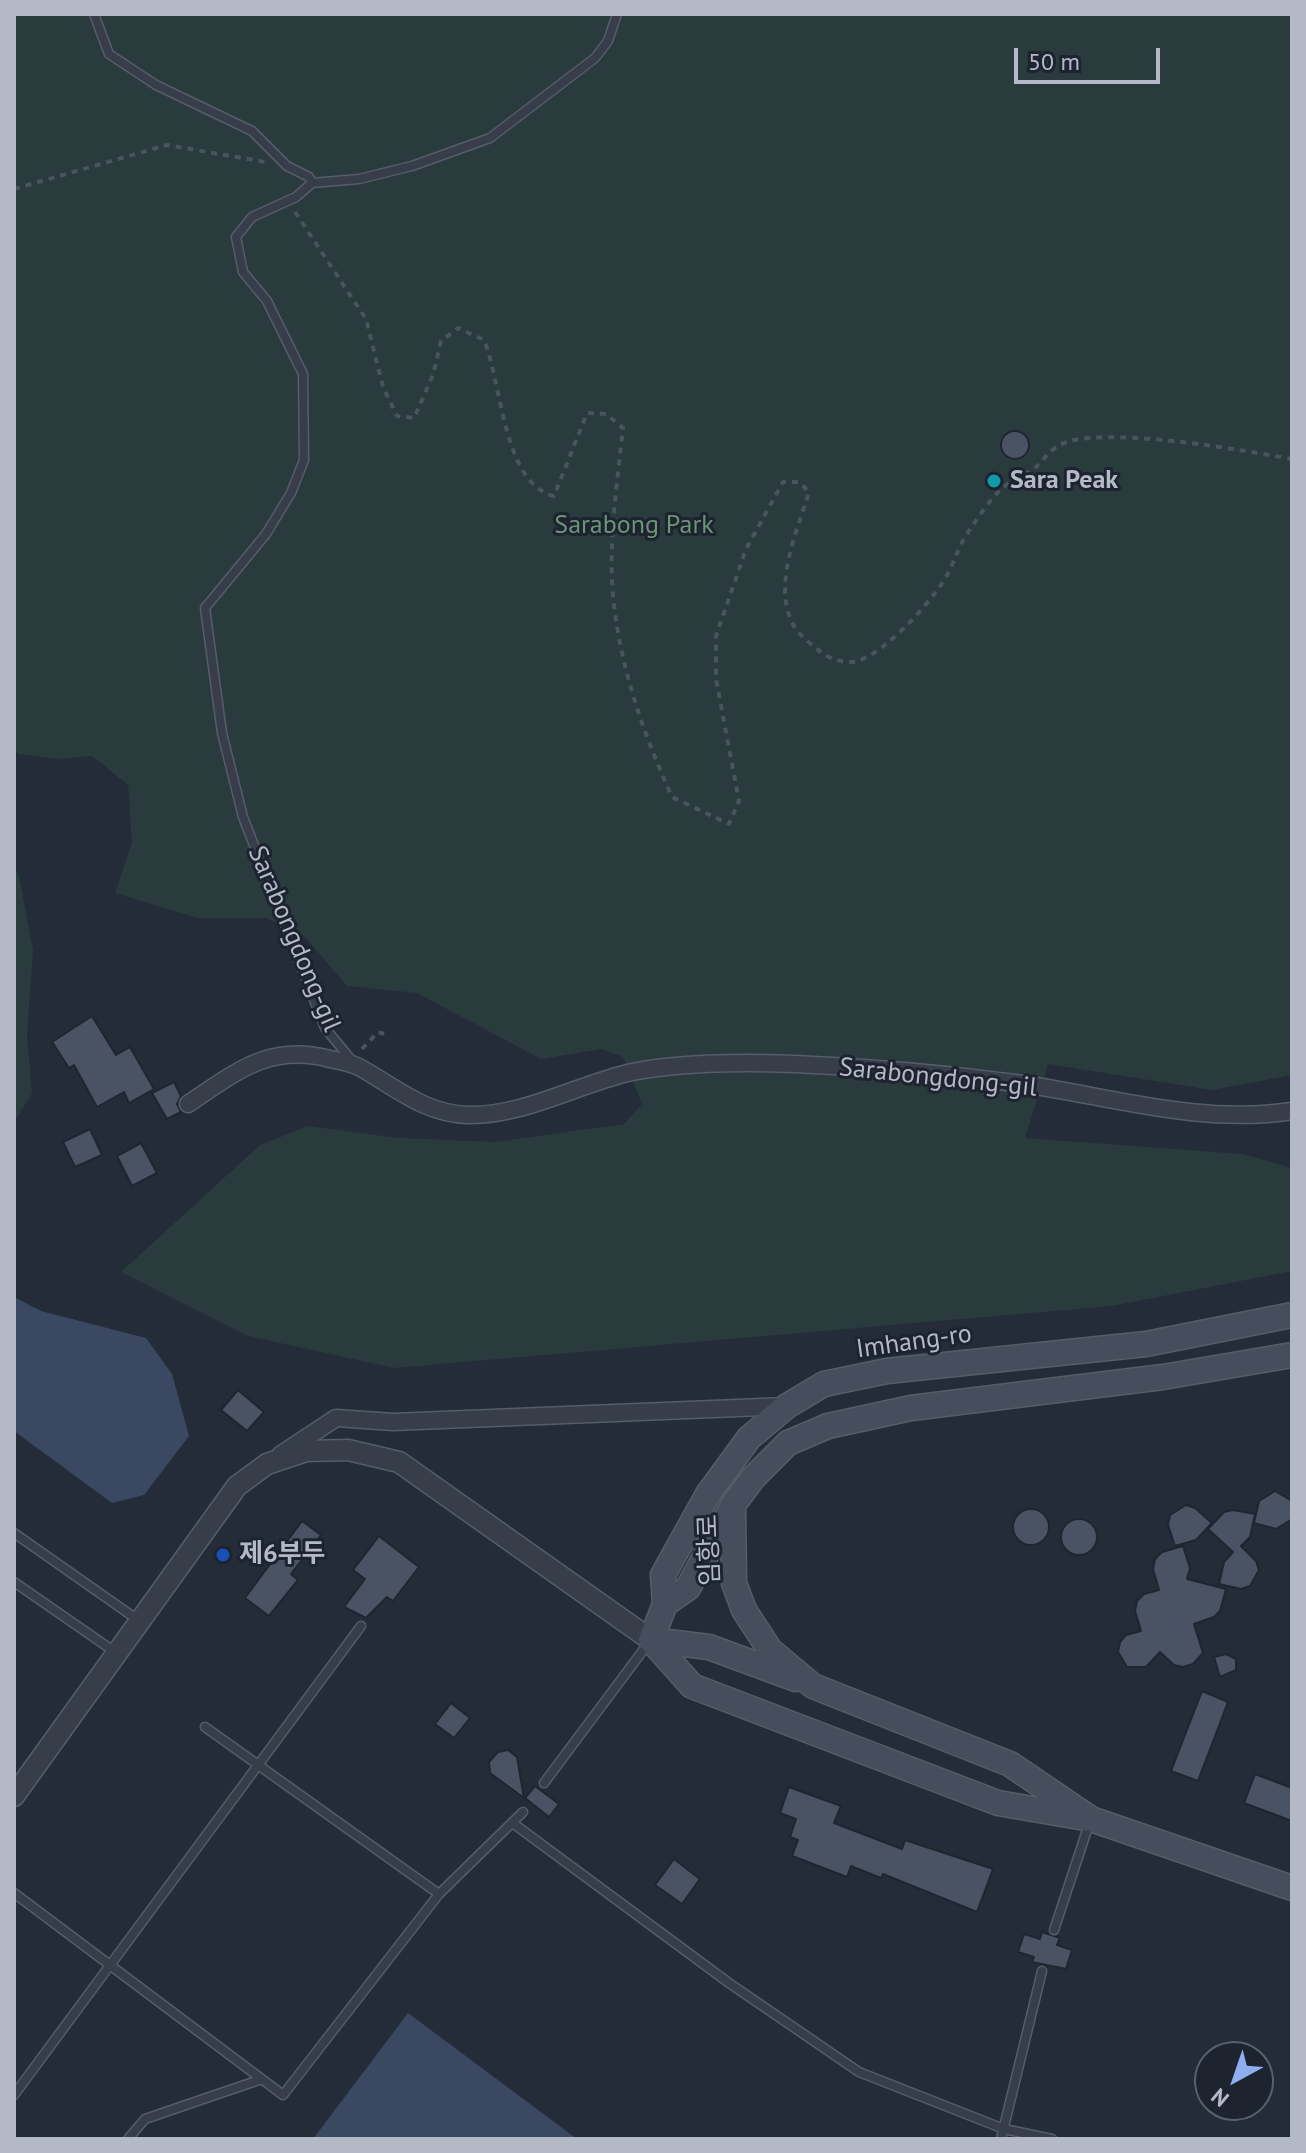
<!DOCTYPE html>
<html>
<head>
<meta charset="utf-8">
<style>
  body { margin:0 }
  #map { position:relative; width:1306px; height:2153px; overflow:hidden; background:#242c39; font-family:"PT Sans",sans-serif }
  canvas { display:block }
  .frame { position:absolute; inset:0; border:16px solid #b3b9c6; pointer-events:none }
  .north { position:absolute; left:1194px; top:2041px; width:80px; height:80px; box-sizing:border-box; background:#1d232f; border:2px solid #595f6b; border-radius:50%; rotate:220deg; font-size:22px; font-weight:700; line-height:32px; text-align:center; color:#b3b9c6 }
  .north::after { content:''; display:block; margin:auto; width:28px; height:36px; background:#8daff0; clip-path:polygon(50% 0,100% 100%,50% 72%,0 100%) }
  .scale { position:absolute; left:1014px; top:48px; width:146px; height:36px; box-sizing:border-box; border:4px solid #b3b9c6; border-top:0; padding-left:10px; font-size:24px; line-height:28px; white-space:nowrap; color:#b3b9c6; -webkit-text-stroke:6px #1d232f; paint-order:stroke }
</style>
</head>
<body>
<div id="map">
<canvas width="1306" height="2153"></canvas>
<div class="frame"></div>
<div class="north">N</div>
<div class="scale">50 m</div>
</div>
<script>
const ctx = document.querySelector('canvas').getContext('2d');
ctx.lineJoin = 'round';
function fill(path, color) { ctx.fillStyle = color; ctx.fill(path, 'evenodd'); }
function strokePath(path, color, width, dash) { ctx.strokeStyle = color; ctx.lineWidth = width; ctx.lineCap = dash ? 'butt' : 'round'; ctx.setLineDash(dash || []); ctx.stroke(path); }
function write(font, color, halo, rows, align = 'center') {
  ctx.font = font + ' "PT Sans","Noto Sans KR",sans-serif'; ctx.lineWidth = 6; ctx.setLineDash([]); ctx.textBaseline = 'middle'; ctx.strokeStyle = halo; ctx.fillStyle = color; for (const [text, x, y, turn = 0] of rows) {
    ctx.save(); ctx.translate(x, y); ctx.rotate((+turn || 0) * Math.PI / 180); ctx.textAlign = isNaN(turn) ? turn : align; if (halo) ctx.strokeText(text, 0, 0); ctx.fillText(text, 0, 0); ctx.restore();
  }
}
fill(new Path2D(`
  M14,14H1292V1075L1212,1090L1048,1064L1025,1138L1243,1154L1292,1168V1271L1112,1306L394,1368L248,1336L121,1272L260,1145L308,1126L398,1138L496,1142L624,1124L642,1104L623,1057L601,1049L541,1059L417,993L347,986L303,935L266,918H197L115,893L132,842L128,785L92,756L56,759L18,754L14,748Z
  M14,869L19,875L33,950L27,1035L32,1093L14,1122Z`), '#293b3d');
fill(new Path2D(`
  M14,1297L41,1311L146,1338L172,1374L189,1436L144,1495L112,1503L14,1431Z
  M408,2013L577,2139H313Z`), '#3a4961');
const building = new Path2D(`
  M1001 445a14 14 0 1 1 28 0a14 14 0 1 1-28 0Z
  M92,1016L116,1055L130,1047L154,1089L129,1103L124,1092L97,1107L74,1065L69,1068L52,1042Z
  M174,1082L181,1096L177,1104L181,1112L167,1119L152,1093Z
  M90,1129L102,1155L75,1167L63,1142Z
  M141,1143L157,1173L132,1186L117,1156Z
  M238,1390L264,1412L247,1431L221,1410Z
  M1275,1491L1292,1501V1519L1276,1529L1254,1523L1259,1501Z
  M1186,1505L1195,1508L1212,1523L1196,1540L1175,1546L1168,1525L1170,1515Z
  M1013 1527a18 18 0 1 1 36 0a18 18 0 1 1-36 0Z
  M1233,1510L1255,1514L1250,1537L1241,1546L1256,1561L1259,1570L1250,1586L1241,1589L1219,1584L1224,1562L1233,1552L1208,1529L1224,1512Z
  M1061 1537a18 18 0 1 1 36 0a18 18 0 1 1-36 0Z
  M302,1521L321,1535L291,1574L298,1580L269,1616L245,1598Z
  M379,1536L419,1567L393,1601L387,1597L366,1618L344,1607L365,1579L353,1570Z
  M1183,1546L1190,1568L1187,1579L1226,1589L1220,1611L1214,1617L1194,1624L1203,1653L1193,1664L1183,1667L1174,1665L1160,1652L1146,1667H1127L1118,1652L1120,1642L1126,1635L1141,1631L1135,1611L1137,1601L1144,1594L1159,1590L1153,1569L1155,1559L1162,1552Z
  M1226,1654L1236,1659V1670L1220,1677L1214,1657Z
  M1202,1691L1228,1702L1198,1781L1171,1771Z
  M451,1703L470,1718L454,1738L435,1724Z
  M508,1750L517,1757L524,1798L490,1773L489,1762L498,1752Z
  M1255,1774L1292,1788V1821L1244,1803Z
  M535,1786L559,1804L549,1817L525,1798Z
  M789,1787L841,1806L834,1823L902,1849L905,1840L993,1869L977,1912L883,1874L881,1878L851,1866L847,1877L792,1856L798,1840L790,1837L796,1819L780,1813Z
  M674,1859L700,1879L682,1904L655,1885Z
  M1042,1932L1060,1938L1057,1945L1072,1950L1066,1969L1032,1962L1034,1957L1018,1952L1024,1934L1040,1939Z`);
fill(building, '#4a5363');
strokePath(building, '#1f2531', 2);
const service = new Path2D(`
  M94,14L109,54L156,85L252,131L287,166L309,177L312,183
  M354,1063L325,1028L243,817L222,733L205,608L266,534L291,493L304,460L303,374L267,301L243,272L236,237L252,217L296,197L312,183L359,179L412,166L490,138L595,58L608,41L617,14
  M14,1533L138,1620
  M14,1582L115,1652
  M205,1727L439,1894
  M544,1783L650,1641
  M514,1824L729,1983L859,2072L1004,2129L1052,2139
  M14,1893L283,2095L439,1894L523,1812
  M1054,1930L1090,1821
  M14,2095L361,1626
  M128,2139L145,2119L262,2079
  M1001,2139L1042,1971`);
const minor = new Path2D(`
  M188,1104C236,1072 269,1043 330,1059C340,1061 351,1063 359,1067C395,1087 425,1114 468,1115C524,1116 578,1084 632,1072C684,1062 741,1062 794,1064C870,1067 948,1074 1023,1084C1112,1097 1201,1125 1292,1111
  M280,1455L336,1418L393,1422L787,1406`);
const tertiary = new Path2D(`
  M14,1796L237,1486L267,1464L306,1451L348,1450L399,1462L651,1640`);
const secondary = new Path2D(`
  M665,1604L688,1588L731,1509
  M651,1640L665,1604L663,1575L708,1494L749,1438L787,1406L824,1384L887,1371L1146,1344L1292,1315
  M651,1640L692,1686L998,1803L1091,1819L1292,1888
  M651,1640L709,1647L796,1679
  M1091,1819L1010,1764L813,1686L770,1650L744,1610L734,1583L733,1505L754,1477L788,1443L828,1426L911,1408L1163,1377L1292,1355`);
strokePath(service, '#565c68', 11);
strokePath(minor, '#565c68', 19);
strokePath(tertiary, '#565c68', 23);
strokePath(secondary, '#565c68', 27);
strokePath(new Path2D(`
  M14,189L167,145L265,162
  M295,212L366,319L383,387L397,416L414,418L433,375L441,341L458,328L484,340C502,383 503,484 554,496L587,413L606,414L623,428C617,485 607,548 614,605C622,673 644,735 672,797L729,824L739,801L716,679V636L746,549L783,482H799L809,492C796,535 764,604 806,640C819,651 830,661 848,662C875,665 928,605 943,582C953,567 957,549 967,534C977,519 991,497 1005,486C1014,478 1026,475 1036,467C1043,461 1049,451 1058,446C1095,423 1246,451 1292,459
  M362,1049L378,1032L384,1034`), '#46565a', 4, [6, 6]);
strokePath(service, '#373e4a', 8);
strokePath(minor, '#373e4a', 16);
strokePath(tertiary, '#373e4a', 20);
strokePath(secondary, '#464d5d', 24);
for (const [x, y, r, color] of [
  [994,481,8,"#0f9aa8"],
  [223,1555,8,"#1a4fb4"]
]) { const dot = new Path2D(); dot.arc(x, y, r, 0, 2 * Math.PI); ctx.fillStyle = color; ctx.fill(dot); strokePath(dot, '#1d232f', 3); }
write('bold 26px', '#b3b9c6', '#1d232f', [
  ["Sara Peak",1010,481],
  ["제6부두",239,1555]
], 'left');
write('26px', '#6b9577', '#1d232f', [
  ["Sarabong Park",634,526]
]);
write('26px', '#b3b9c6', '#1d232f', [
  ["Sarabongdong-gil",294,939,67],
  ["Sarabongdong-gil",938,1078,6],
  ["Imhang-ro",914,1342,-8],
  ["임항로",710,1550,-92]
]);
</script>
</body>
</html>
